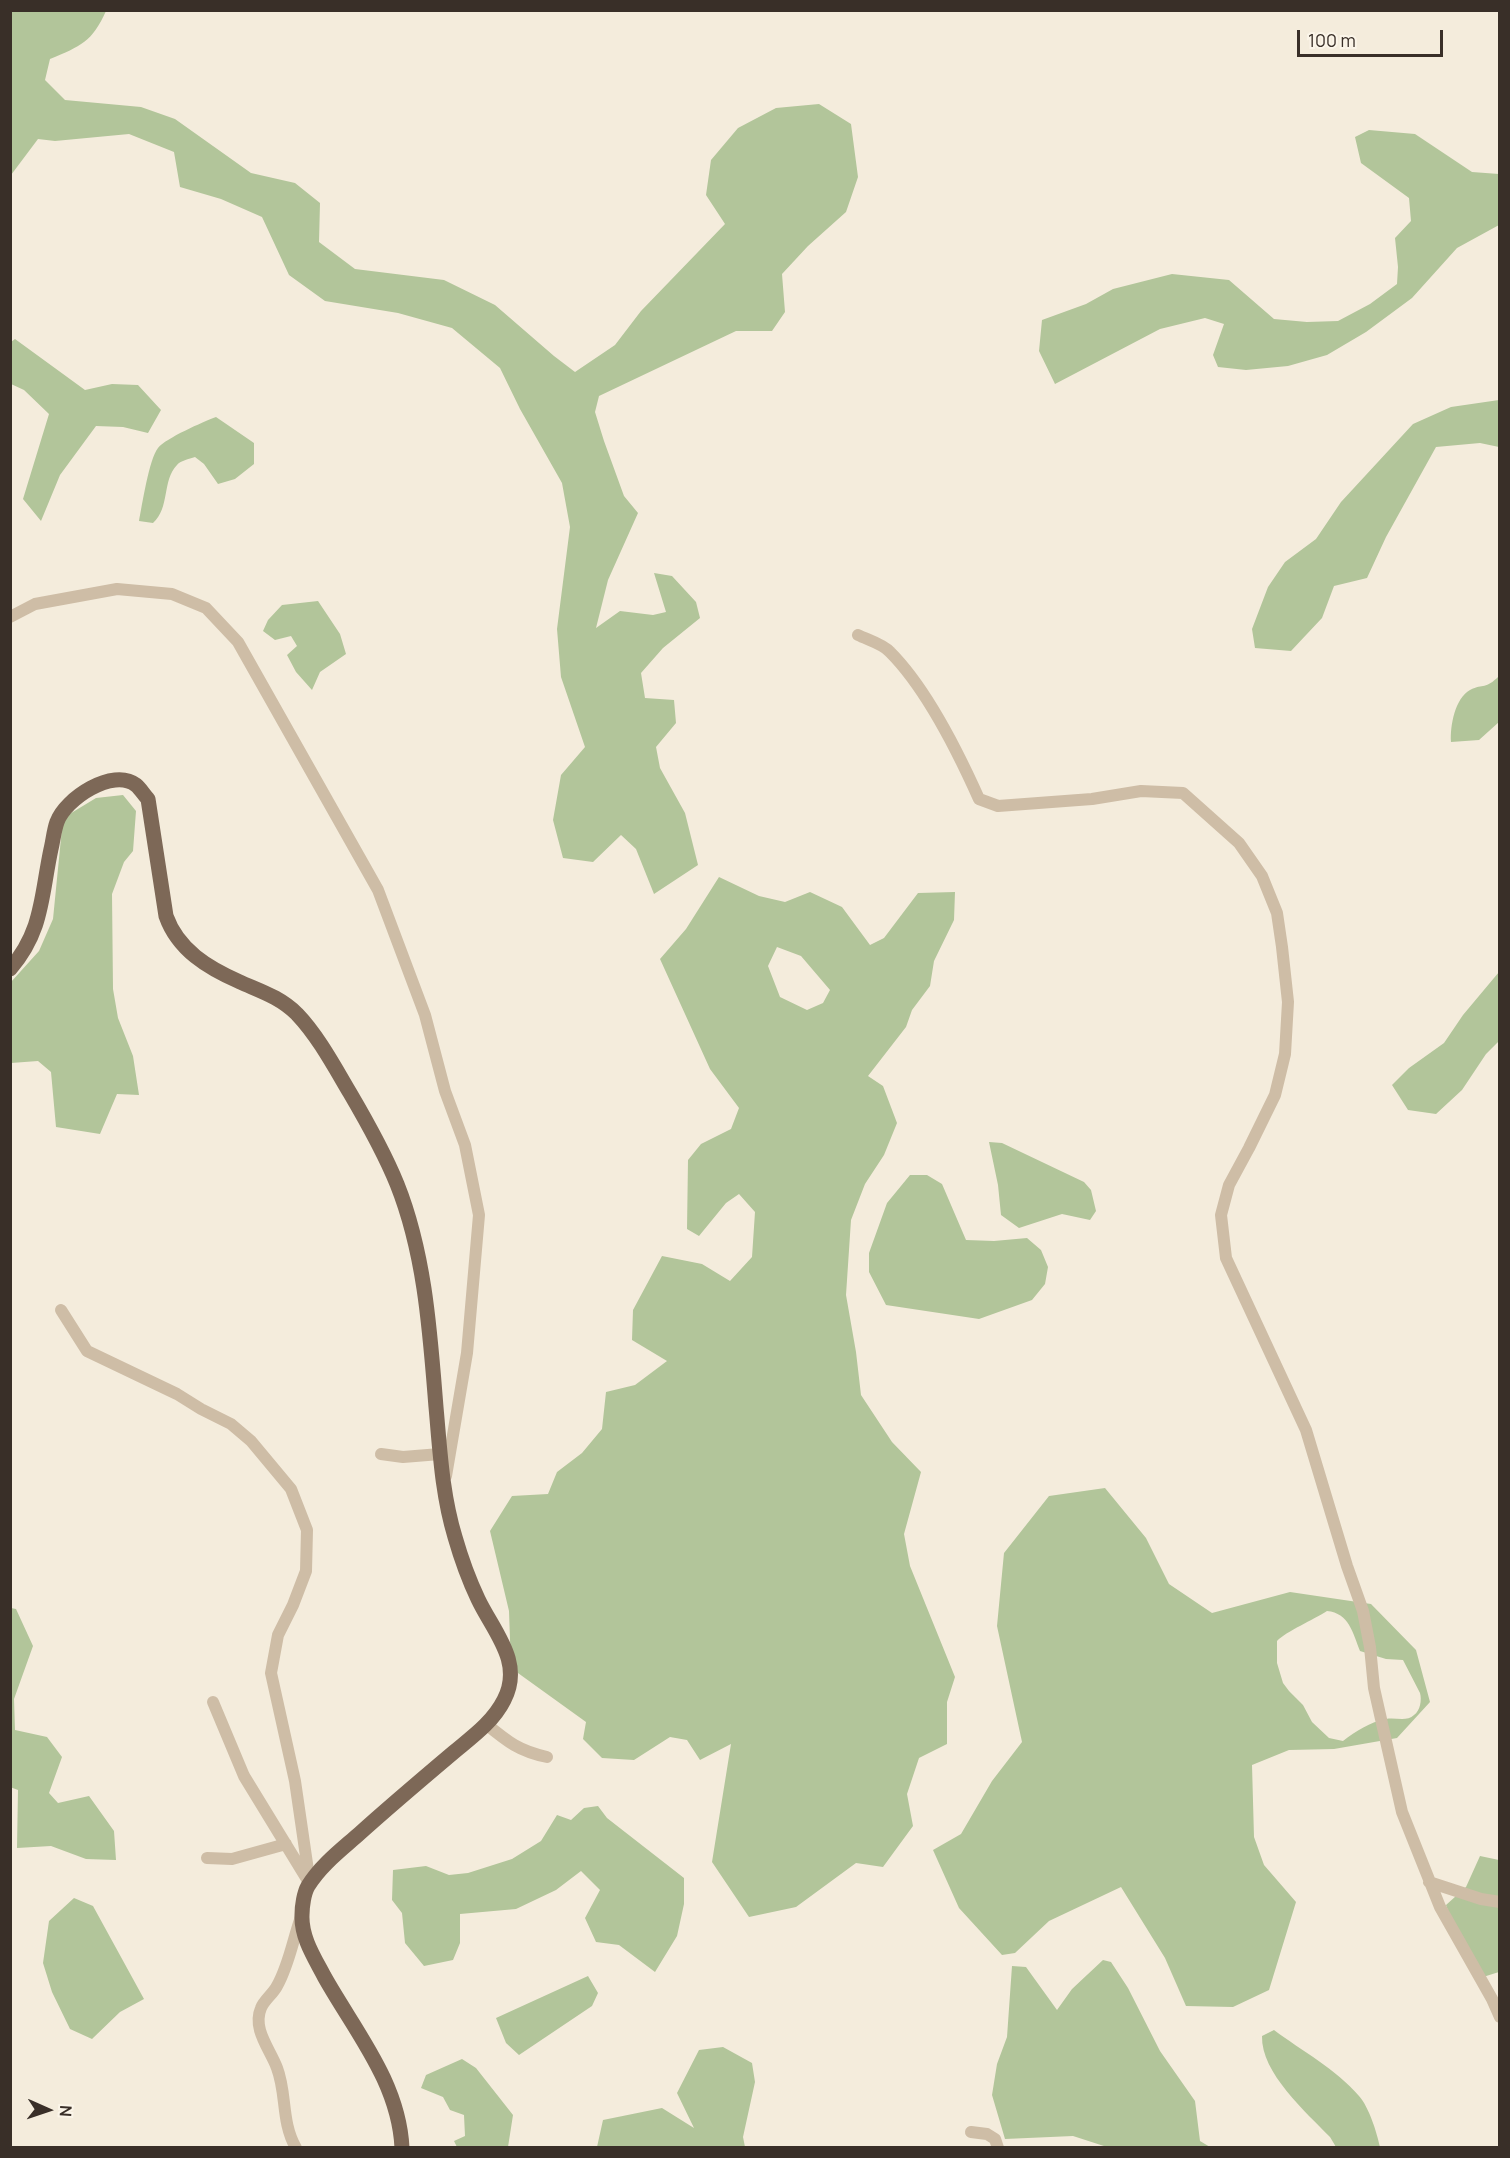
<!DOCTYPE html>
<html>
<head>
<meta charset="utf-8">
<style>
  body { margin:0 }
  #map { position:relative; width:1510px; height:2158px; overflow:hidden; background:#f4ecdc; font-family:Manrope,sans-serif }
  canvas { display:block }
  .frame { position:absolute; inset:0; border:12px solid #392f28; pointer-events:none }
  .north { position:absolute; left:18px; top:2080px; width:60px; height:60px; -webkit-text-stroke:4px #fbf5e9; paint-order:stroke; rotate:93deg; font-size:16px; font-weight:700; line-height:24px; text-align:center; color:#392f28 }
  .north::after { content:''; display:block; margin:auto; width:21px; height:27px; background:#392f28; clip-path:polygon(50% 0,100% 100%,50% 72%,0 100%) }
  .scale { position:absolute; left:1297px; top:30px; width:146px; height:27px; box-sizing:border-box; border:3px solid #392f28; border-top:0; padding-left:8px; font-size:18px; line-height:21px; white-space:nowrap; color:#392f28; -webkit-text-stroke:4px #fbf5e9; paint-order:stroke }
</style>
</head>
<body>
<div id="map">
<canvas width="1510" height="2158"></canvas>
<div class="frame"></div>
<div class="north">N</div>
<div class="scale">100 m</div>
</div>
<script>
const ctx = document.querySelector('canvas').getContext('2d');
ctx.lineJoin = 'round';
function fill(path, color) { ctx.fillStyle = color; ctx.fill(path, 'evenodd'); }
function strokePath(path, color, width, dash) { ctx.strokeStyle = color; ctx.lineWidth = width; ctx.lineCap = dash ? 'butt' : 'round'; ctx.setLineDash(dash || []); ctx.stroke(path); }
fill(new Path2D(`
  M11,10L106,11C92,42 81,46 50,59L45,80L65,100L141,107L175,119L251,173L295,183L320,203L319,242L355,269L444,280L495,305L554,356L575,372L615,345L641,311L725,224L706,195L711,160L738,128L776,108L819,104L851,124L858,177L846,212L808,246L782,274L785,312L772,331H736L599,396L595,412L604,441L624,496L638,513L608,580L596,628L620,611L653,615L666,612L654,573L672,576L696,602L700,618L663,648L641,673L645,698L674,700L676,723L656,747L660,768L685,813L698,865L654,894L636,849L621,835L593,862L563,858L553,820L561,775L585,747L561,677L557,629L570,527L562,483L520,409L500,368L452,328L398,313L325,301L289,275L262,217L221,199L180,187L174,152L129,134L55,141L38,139L11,175Z
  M1369,130L1415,134L1472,172L1499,174V225L1457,248L1412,298L1366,332L1327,355L1288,366L1246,370L1218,367L1213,355L1224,324L1205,318L1160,329L1055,384L1039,351L1042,320L1086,304L1113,289L1172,274L1229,280L1274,319L1307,322L1338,321L1370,304L1397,284L1398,267L1395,238L1411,221L1409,198L1361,163L1355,137Z
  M15,339L85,390L112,384L138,385L161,410L148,433L123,427L96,426L60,475L41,521L23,499L49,414L24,390L11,384V342Z
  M1499,400V447L1480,443L1436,447L1386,537L1367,578L1334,586L1322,618L1291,651L1255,648L1252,629L1268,587L1285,562L1316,539L1341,502L1413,424L1451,407Z
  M216,417L254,443V464L235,479L218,484L204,464L195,457C189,459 180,461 177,465C162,480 170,508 153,523L139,521C142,506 149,459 158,448C166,438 203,422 216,417Z
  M318,601L340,634L346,654L320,672L312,690L296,672L287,655L297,646L291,636L275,640L263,631L268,620L282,605Z
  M1499,676V722L1479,740L1451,742C1450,726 1455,698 1470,690C1484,683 1485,690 1499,676Z
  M123,795L136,811L133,851L124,862L112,894L113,989L118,1018L133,1056L139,1095L117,1094L100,1134L56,1127L51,1072L38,1061L11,1063V982L39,951L53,919L63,818L96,798Z
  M719,877L759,896L785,902L810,892L842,907L870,945L884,938L918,893L955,892L954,920L934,961L930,986L912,1010L906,1027L868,1076L883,1086L897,1123L884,1155L865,1184L851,1220L846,1295L856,1352L861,1395L892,1442L921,1472L904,1534L910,1566L955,1677L947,1702V1744L919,1758L907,1794L913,1826L883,1867L856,1863L796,1907L749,1917L712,1862L731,1744L700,1760L687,1740L670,1737L634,1760L602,1758L583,1739L586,1722L511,1668L509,1611L490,1531L512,1496L548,1494L557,1472L582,1453L602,1429L606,1392L635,1385L667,1361L632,1340L633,1310L662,1256L702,1264L730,1281L752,1257L755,1212L739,1194L726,1203L699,1236L687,1229L688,1160L701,1144L731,1129L739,1108L710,1069L660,959L686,929ZM777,947L801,956L830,990L823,1003L807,1010L780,997L768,966Z
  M1499,972V1041L1486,1054L1462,1090L1436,1114L1408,1110L1392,1085L1409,1068L1444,1043L1463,1015Z
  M989,1142L1002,1143L1084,1182L1091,1190L1096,1211L1090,1220L1062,1214L1019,1228L1001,1215L998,1185Z
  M910,1175H927L942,1184L966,1240L994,1241L1027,1238L1041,1250L1048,1267L1045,1284L1032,1300L979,1319L886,1305L869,1272V1253L887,1203Z
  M1105,1488L1146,1538L1169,1584L1212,1613L1290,1592L1371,1604L1416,1650L1430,1702L1397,1738L1334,1749L1289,1750L1252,1765L1254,1837L1264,1865L1296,1902L1269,1990L1233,2007L1186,2006L1165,1958L1121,1887L1049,1921L1015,1953L1002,1955L959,1908L933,1850L961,1834L992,1781L1022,1742L997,1626L1004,1553L1049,1496ZM1327,1611C1349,1613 1353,1633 1360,1651L1386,1659L1403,1660L1420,1693C1422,1700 1420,1711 1414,1715C1407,1722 1395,1717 1386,1719C1370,1722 1356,1731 1343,1741L1329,1738L1312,1722L1303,1705L1289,1691L1283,1683L1277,1663V1641C1287,1631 1313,1620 1327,1611Z
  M11,1608L16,1609L33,1646L14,1699L15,1730L47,1737L62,1757L49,1793L58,1803L89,1796L114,1831L116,1860L86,1859L51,1846L17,1848L18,1790L10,1787Z
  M598,1806L607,1818L684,1878V1904L677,1936L655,1972L619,1945L596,1942L585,1918L600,1890L581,1871L556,1890L516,1909L460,1914V1943L453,1960L424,1966L405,1943L402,1913L392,1900L393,1870L426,1866L449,1875L468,1873L512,1859L541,1841L557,1815L571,1820L584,1808Z
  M1480,1856L1499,1860L1498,1907L1500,1909L1499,1972L1483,1977L1452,1923L1446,1905L1466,1887Z
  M74,1898L93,1906L144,1999L120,2012L92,2039L70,2029L52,1992L43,1963L49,1921Z
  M1103,1960L1111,1962L1128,1988L1160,2051L1195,2101L1200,2141L1210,2147H1107L1073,2136L1005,2139L992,2095L997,2064L1007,2037L1012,1966L1026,1967L1057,2010L1072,1989Z
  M588,1976L598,1993L592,2006L519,2055L506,2043L496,2018Z
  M1274,2030C1302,2051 1336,2069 1359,2096C1369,2107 1377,2133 1380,2147H1336L1330,2137C1306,2112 1261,2073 1262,2036Z
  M723,2047L752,2063L755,2082L743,2137L745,2147H597L603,2120L662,2108L694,2128L677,2093L699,2050Z
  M462,2059L476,2068L513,2115L508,2147H457L454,2141L465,2136L464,2115L450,2110L443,2097L421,2088L426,2075Z`), '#b2c59a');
strokePath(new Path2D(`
  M10,617L35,604L117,589L172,594L206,608L238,642L378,890L425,1015L445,1091L465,1145L479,1215L467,1353L446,1476
  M858,635C868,640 883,644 890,652C927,689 958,752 979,799L998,806L1092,799L1141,791L1183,793L1239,843L1262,876L1277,913L1282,947L1288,1002L1285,1054L1275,1095L1249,1148L1229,1185L1221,1215L1226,1258L1306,1430L1347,1566L1363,1611L1370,1647L1374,1688L1402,1812L1440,1907L1492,1999L1500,2017
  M61,1310L87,1351L177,1394L201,1409L231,1424L251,1441L291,1489L307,1530L306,1571L293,1605L278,1635L271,1673L295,1781L310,1884L244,1776L213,1702
  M381,1454L403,1457L440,1454
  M486,1724C508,1742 519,1751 547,1757
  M207,1858L232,1859L286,1844
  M1429,1882L1481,1899L1500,1902
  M971,2132L987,2134L995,2139L998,2148
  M296,2148C281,2122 287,2094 277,2068C270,2049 252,2029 261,2008C264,2000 273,1994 277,1986C289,1965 293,1939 301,1917`), '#cebda6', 12);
strokePath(new Path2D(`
  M10,969C43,931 41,896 51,849C53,841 54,830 57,822C65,799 113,767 136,785C140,788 144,795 148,799L166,916C178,950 208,968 240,982C260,991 280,997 297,1014C318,1036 334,1066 350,1093C367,1122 384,1152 397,1184C425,1254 430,1332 436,1407C440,1451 442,1494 455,1537C461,1558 469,1580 478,1599C493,1631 524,1662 504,1700C493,1722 472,1737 454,1752C422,1779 390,1806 359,1834C341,1850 321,1865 308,1886C304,1893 302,1906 302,1915C301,1937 314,1957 324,1976C354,2030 399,2082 402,2148`), '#7d6857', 15);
</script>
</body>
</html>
